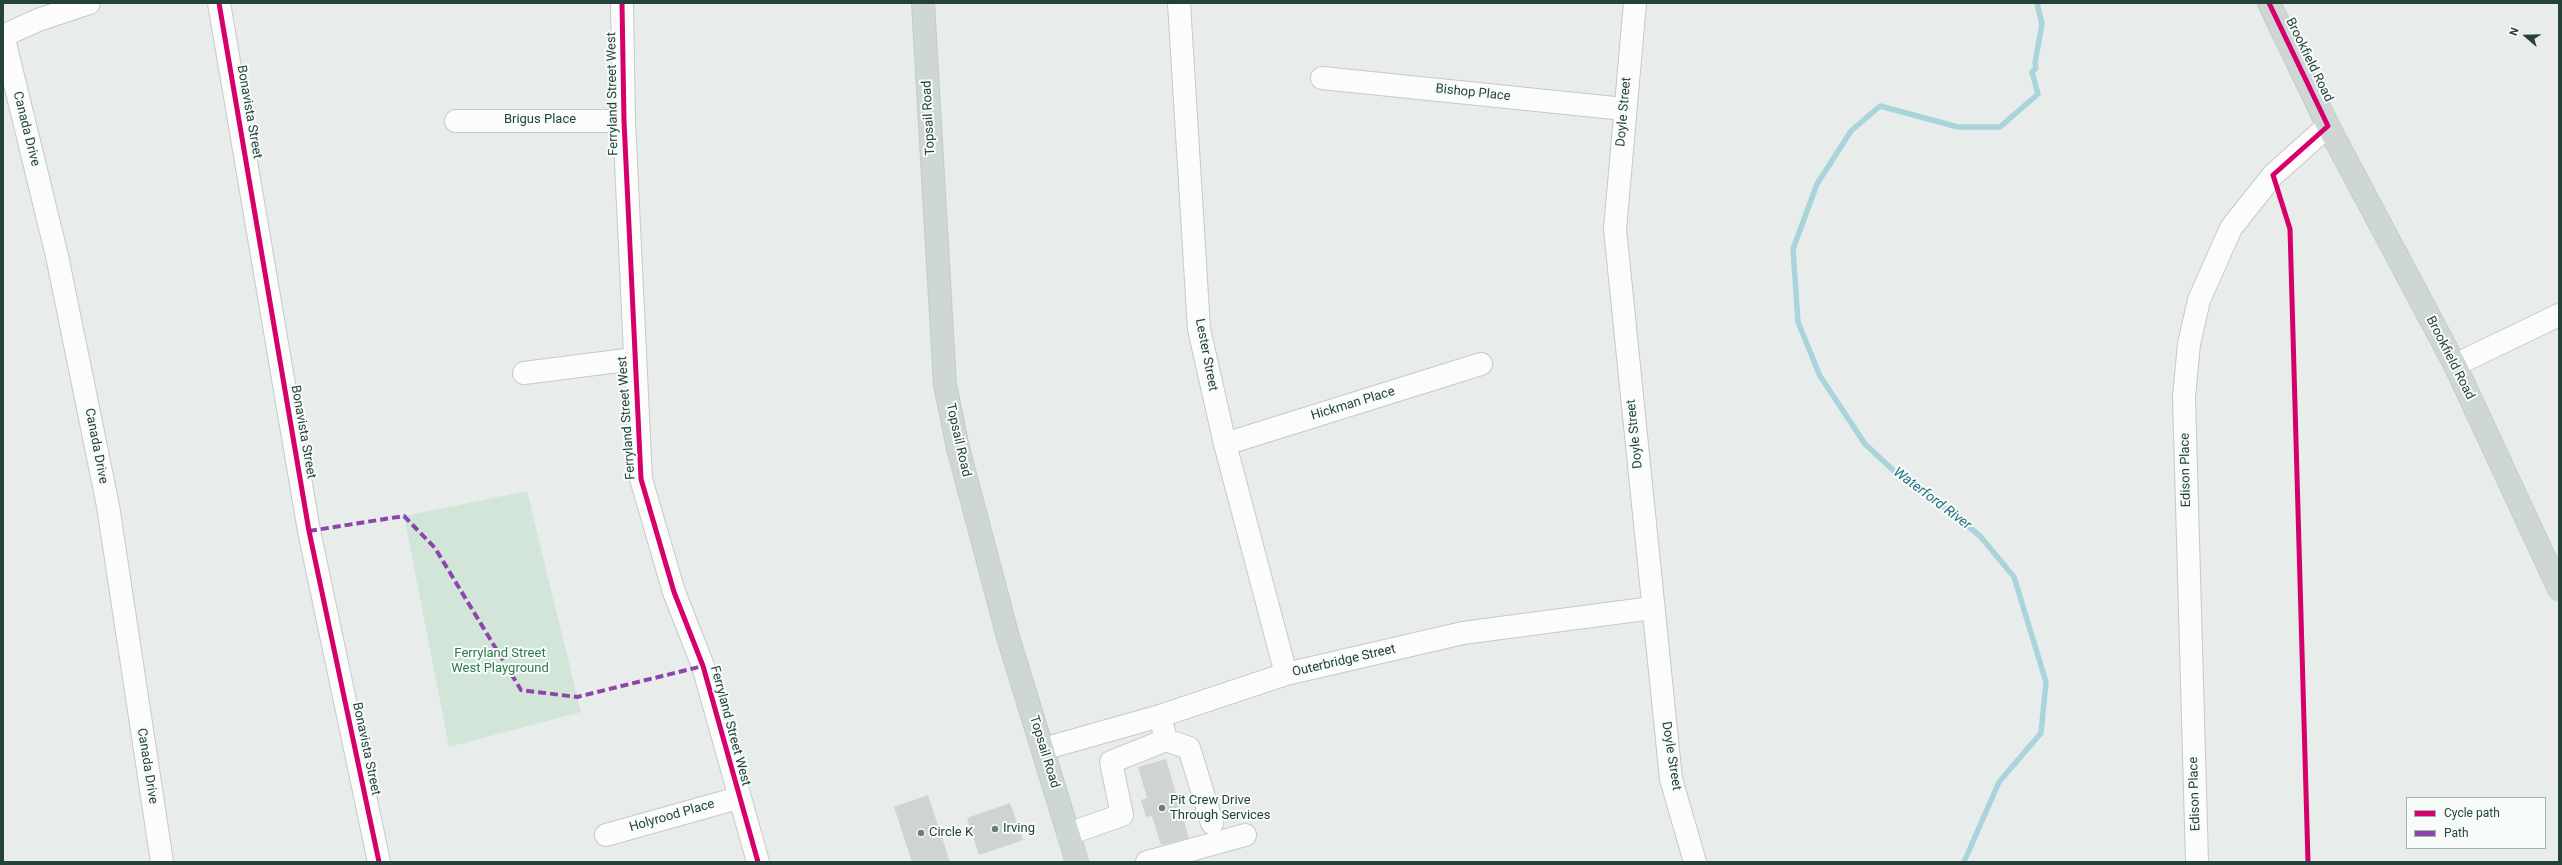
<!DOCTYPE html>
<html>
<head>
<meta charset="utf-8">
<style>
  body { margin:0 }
  #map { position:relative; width:2562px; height:865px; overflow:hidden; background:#e8edeb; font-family:Roboto,sans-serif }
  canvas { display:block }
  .frame { position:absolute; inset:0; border:4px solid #24423a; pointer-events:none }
  .legend { position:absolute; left:2406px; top:797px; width:140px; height:52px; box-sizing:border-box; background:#f7fbf9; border:1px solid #a3b1ad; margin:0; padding:5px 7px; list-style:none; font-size:12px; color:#24423a }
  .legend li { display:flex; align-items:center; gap:8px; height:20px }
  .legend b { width:20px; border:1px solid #a3b1ad }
  .north { position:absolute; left:2506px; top:16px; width:40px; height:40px; -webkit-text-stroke:3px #f7fbf9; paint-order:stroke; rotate:290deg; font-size:11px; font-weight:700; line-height:16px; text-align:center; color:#24423a }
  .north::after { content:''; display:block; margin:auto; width:14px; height:18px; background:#24423a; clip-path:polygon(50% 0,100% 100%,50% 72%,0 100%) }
</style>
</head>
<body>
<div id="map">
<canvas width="2562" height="865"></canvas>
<div class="frame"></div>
<ul class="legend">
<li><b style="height:5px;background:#d6006c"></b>Cycle path</li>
<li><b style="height:5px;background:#8e44ad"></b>Path</li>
</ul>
<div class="north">N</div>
</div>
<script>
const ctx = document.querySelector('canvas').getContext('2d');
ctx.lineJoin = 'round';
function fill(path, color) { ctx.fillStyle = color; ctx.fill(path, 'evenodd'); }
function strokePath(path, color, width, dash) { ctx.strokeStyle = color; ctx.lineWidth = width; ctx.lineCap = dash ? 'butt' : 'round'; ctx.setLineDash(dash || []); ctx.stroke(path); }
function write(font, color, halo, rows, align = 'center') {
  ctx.font = font + ' Roboto,sans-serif'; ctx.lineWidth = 4; ctx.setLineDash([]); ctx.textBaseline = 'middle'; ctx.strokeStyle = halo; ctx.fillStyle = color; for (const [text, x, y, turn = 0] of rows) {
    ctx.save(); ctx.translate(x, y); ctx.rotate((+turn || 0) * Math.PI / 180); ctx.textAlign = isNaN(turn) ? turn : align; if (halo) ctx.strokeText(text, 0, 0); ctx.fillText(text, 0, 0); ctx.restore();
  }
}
fill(new Path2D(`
  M527,491L581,712L449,747L404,516Z`), '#d1e6d8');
strokePath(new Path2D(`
  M1964,862L1999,782L2041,733L2046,682L2014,577L1980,536L1948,510L1907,483L1865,444L1820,376L1798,322L1793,249L1817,184L1851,131L1880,106L1958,127H2000L2038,94L2032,72L2036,68L2035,63L2042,24L2037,3`), '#a9d4db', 5.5);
fill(new Path2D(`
  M1166,759L1189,838L1161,845L1152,816L1146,817L1141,800L1147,798L1138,767Z
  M928,795L950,862H912L894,807Z
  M1010,803L1023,840L979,855L967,818Z`), '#cfd4d2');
const minor = new Path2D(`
  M219,3L309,531L379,862
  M622,3L624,121L641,479L674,592L703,666L758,862
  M1179,3L1199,329L1225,444L1286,674
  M1635,3L1615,229L1671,779L1695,862
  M3,35L57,256L108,506L162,862
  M3,36L38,20L89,3
  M1322,78L1624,109
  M456,121H624
  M2455,365L2559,315
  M524,373L634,359
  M1225,444L1481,364
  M1166,740L1189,748L1212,823
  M1043,749L1160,716L1286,674L1463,633L1652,608
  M1068,834L1122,815L1111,762L1166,740L1160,716
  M606,835L738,798
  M1147,862L1245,835
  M2197,862L2184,397L2189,344L2199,300L2231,228L2273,175L2328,126`);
const major = new Path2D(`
  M923,3L945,385L958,448L1008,637L1077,862
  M2269,3L2328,126L2455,365L2559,589`);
strokePath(minor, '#c5cac8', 24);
strokePath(major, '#c3ccc9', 24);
strokePath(minor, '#fcfcfc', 22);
strokePath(major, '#cfd7d5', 22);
strokePath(new Path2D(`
  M309,531L404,516L435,548L521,690L577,697L703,666`), '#8e44ad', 4, [8, 4]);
strokePath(new Path2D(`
  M219,3L309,531L379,862
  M622,3L624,121L641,479L674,592L703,666L758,862
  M2269,3L2328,126L2273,175L2290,229L2308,862`), '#d6006c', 5);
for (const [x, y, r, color] of [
  [1162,808,4,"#697e78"],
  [995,829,4,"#697e78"],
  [921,833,4,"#697e78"]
]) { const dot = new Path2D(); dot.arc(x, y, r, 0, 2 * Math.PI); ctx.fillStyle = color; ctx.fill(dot); strokePath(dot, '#f7fbf9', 1.5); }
write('13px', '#24423a', '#f7fbf9', [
  ["Brookfield Road",2309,60,64],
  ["Bishop Place",1473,93,6],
  ["Ferryland Street West",613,94,-91],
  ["Bonavista Street",249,112,80],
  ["Doyle Street",1624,112,-85],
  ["Topsail Road",929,118,-93],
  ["Brigus Place",540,120],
  ["Canada Drive",26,129,76],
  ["Lester Street",1206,355,79],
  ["Brookfield Road",2450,358,63],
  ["Hickman Place",1353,404,-17],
  ["Ferryland Street West",627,418,-94],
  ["Bonavista Street",303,432,80],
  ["Doyle Street",1635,434,-96],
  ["Topsail Road",958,440,77],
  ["Canada Drive",96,446,79],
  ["Edison Place",2186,470,-91],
  ["Outerbridge Street",1344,661,-13],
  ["Ferryland Street West",730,726,75],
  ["Bonavista Street",366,749,78],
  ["Topsail Road",1044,752,73],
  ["Doyle Street",1671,756,81],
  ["Canada Drive",147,766,81],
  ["Edison Place",2195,794,-92],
  ["Holyrood Place",672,816,-16]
]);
write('13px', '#2d7a4b', '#f7fbf9', [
  ["Ferryland Street",500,654],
  ["West Playground",500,669]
]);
write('13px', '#24423a', '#f7fbf9', [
  ["Pit Crew Drive",1170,801],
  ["Through Services",1170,816],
  ["Irving",1003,829],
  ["Circle K",929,833]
], 'left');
write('italic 14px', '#1c6f80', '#f7fbf9', [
  ["Waterford River",1932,499,37]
]);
</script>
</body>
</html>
